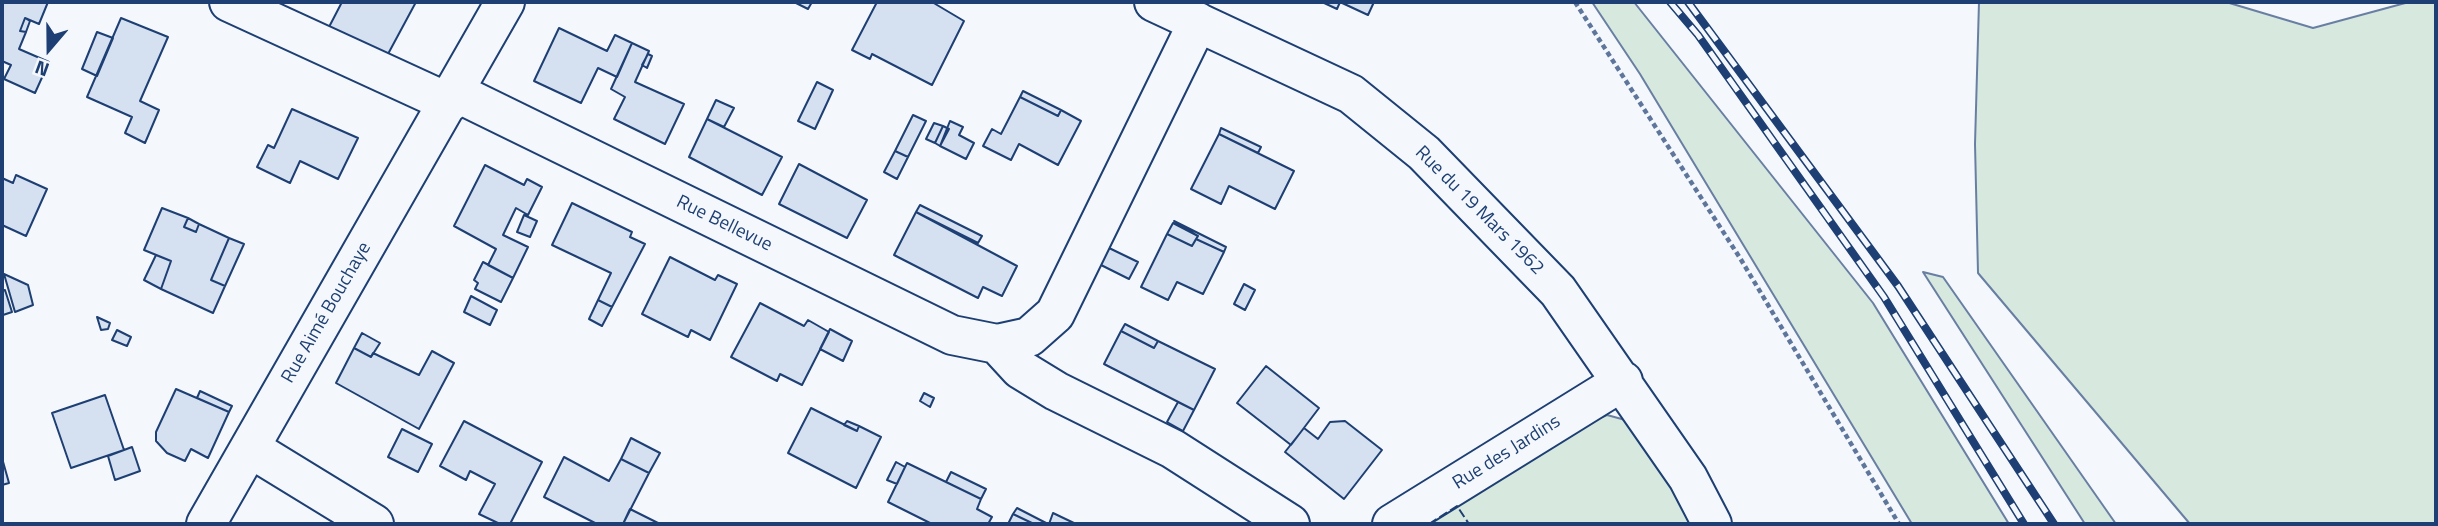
<!DOCTYPE html>
<html>
<head>
<meta charset="utf-8">
<style>
  body { margin:0 }
  #map { position:relative; width:2438px; height:526px; overflow:hidden; background:#f4f7fb; font-family:"Titillium Web",sans-serif }
  canvas { display:block }
  .frame { position:absolute; inset:0; border:4px solid #1d3f73; pointer-events:none }
  .north { position:absolute; left:14px; top:14px; width:70px; height:70px; -webkit-text-stroke:5px #f4f7fb; paint-order:stroke; rotate:200deg; font-size:19px; font-weight:700; line-height:28px; text-align:center; color:#1d3f73 }
  .north::after { content:''; display:block; margin:auto; width:24px; height:32px; background:#1d3f73; clip-path:polygon(50% 0,100% 100%,50% 72%,0 100%) }
</style>
</head>
<body>
<div id="map">
<canvas width="2438" height="526"></canvas>
<div class="frame"></div>
<div class="north">N</div>
</div>
<script>
const ctx = document.querySelector('canvas').getContext('2d');
ctx.lineJoin = 'round';
function fill(path, color) { ctx.fillStyle = color; ctx.fill(path, 'evenodd'); }
function strokePath(path, color, width, dash) { ctx.strokeStyle = color; ctx.lineWidth = width; ctx.lineCap = dash ? 'butt' : 'round'; ctx.setLineDash(dash || []); ctx.stroke(path); }
function write(font, color, halo, rows, align = 'center') {
  ctx.font = font + ' "Titillium Web",sans-serif'; ctx.lineWidth = 5; ctx.setLineDash([]); ctx.textBaseline = 'middle'; ctx.strokeStyle = halo; ctx.fillStyle = color; for (const [text, x, y, turn = 0] of rows) {
    ctx.save(); ctx.translate(x, y); ctx.rotate((+turn || 0) * Math.PI / 180); ctx.textAlign = isNaN(turn) ? turn : align; if (halo) ctx.strokeText(text, 0, 0); ctx.fillText(text, 0, 0); ctx.restore();
  }
}
const green = new Path2D(`
  M1592,2H1634L1873,303L2009,524H1912L1640,74Z
  M1979,2H2226L2313,28L2409,2H2436V524H2190L1978,273L1975,144Z
  M1923,272L1943,277L2116,524H2085Z
  M1607,415L1629,421L1699,524H1429L1584,425Z`);
fill(green, '#d7e8df');
strokePath(green, '#687fa3', 2);
const building = new Path2D(`
  M2,2H48L39,24L25,18L20,31L26,32L19,49L49,62L35,93L4,79L11,65L2,61Z
  M342,2H416L388,54L329,27Z
  M794,2H812L808,9Z
  M877,2H932L964,21L932,85L872,54L870,59L852,50Z
  M1322,2H1340L1337,9Z
  M1340,2H1374L1368,15Z
  M25,18L30,21L26,32L20,31Z
  M121,18L168,37L140,101L159,110L145,143L125,133L132,117L87,97Z
  M559,28L607,51L615,35L632,43L617,77L598,68L581,103L534,81Z
  M97,32L113,38L97,76L82,69Z
  M632,43L649,51L635,82L684,104L665,144L614,119L625,97L611,89Z
  M648,54L652,56L647,68L642,65Z
  M817,82L833,90L815,129L798,121Z
  M1023,91L1061,110L1058,116L1020,97Z
  M1020,97L1058,116L1061,110L1081,121L1058,165L1019,144L1011,160L983,146L992,129L1001,134Z
  M716,100L734,108L724,127L707,119Z
  M292,109L358,138L338,179L300,161L290,183L257,167L268,145L274,148Z
  M913,115L926,121L908,157L895,151Z
  M707,119L782,157L762,195L689,157Z
  M950,121L963,127L959,135L974,143L966,159L940,146Z
  M934,123L943,126L935,143L926,139Z
  M943,126L949,129L940,146L935,143Z
  M1221,128L1261,147L1258,153L1219,134Z
  M1219,134L1294,171L1275,209L1229,186L1221,204L1191,189Z
  M895,151L908,157L897,179L884,172Z
  M799,164L867,200L847,238L779,204Z
  M485,165L524,185L527,179L542,187L528,215L516,208L503,235L528,247L513,278L488,265L496,249L454,226Z
  M16,175L47,189L26,236L2,225V178L13,183Z
  M572,203L632,232L630,237L645,244L612,307L598,300L611,273L552,245Z
  M920,205L982,236L978,243L916,212Z
  M162,208L188,218L184,227L196,232L199,224L229,238L211,280L225,286L213,313L161,289L171,261L144,250Z
  M916,212L1017,266L1002,296L983,287L978,298L894,255Z
  M524,215L537,221L530,237L517,232Z
  M188,218L199,224L196,232L184,227Z
  M1174,221L1226,247L1224,252L1196,239L1198,236Z
  M1173,223L1198,236L1192,246L1167,234Z
  M1167,234L1192,246L1196,239L1224,252L1203,294L1177,282L1168,300L1141,287Z
  M229,238L244,244L225,286L211,280Z
  M1107,247L1138,262L1129,279L1099,264Z
  M156,255L171,261L161,289L144,280Z
  M670,257L715,280L718,275L737,284L710,340L691,330L688,337L642,314Z
  M483,262L513,278L501,302L475,289L478,283L474,280Z
  M4,274L28,285L33,305L15,312Z
  M1244,284L1255,290L1245,310L1234,304Z
  M5,290L12,312L3,315L2,291Z
  M471,296L497,310L490,325L464,312Z
  M598,300L612,307L602,326L589,319Z
  M760,303L804,326L808,320L829,332L802,385L780,374L777,381L731,357Z
  M97,317L110,323L108,329L101,330Z
  M1125,324L1158,341L1154,348L1121,331Z
  M830,329L852,341L843,361L820,349Z
  M117,330L131,337L127,346L112,340Z
  M1121,331L1154,348L1158,341L1215,369L1194,410L1104,364Z
  M362,333L380,343L371,357L354,348Z
  M354,348L371,357L373,353L419,375L432,351L454,363L419,429L336,383Z
  M1266,366L1319,408L1291,445L1237,403Z
  M176,389L229,412L208,458L191,449L185,461L167,453L156,441V432Z
  M200,391L232,406L229,412L197,398Z
  M924,393L934,398L930,407L920,401Z
  M105,395L124,450L71,468L52,413Z
  M1178,402L1194,410L1183,431L1167,422Z
  M811,408L857,431L859,426L881,437L856,488L788,453Z
  M464,421L542,462L510,524H500L479,514L495,484L470,471L466,480L440,466Z
  M847,421L859,426L857,431L844,425Z
  M1345,421L1382,450L1344,499L1285,452L1304,428L1318,439L1330,422Z
  M402,429L432,444L418,472L388,457Z
  M631,438L660,453L649,473L621,459Z
  M132,447L140,471L115,480L108,456Z
  M564,457L609,481L621,459L649,473L623,524H597L544,497Z
  M2,458L9,483L2,485Z
  M896,462L905,467L897,484L887,480Z
  M907,463L981,499L977,509L992,517L988,524H932L888,502Z
  M951,472L986,489L981,499L946,482Z
  M1017,508L1048,524H1034L1013,514Z
  M630,509L660,524H623Z
  M1053,513L1076,524H1049Z
  M1013,514L1034,524H1008Z`);
fill(building, '#d5e0f0');
strokePath(building, '#1d3f73', 2);
const minor = new Path2D(`
  M229,2L449,103
  M1154,2L1351,94L1424,153L1558,291L1688,478L1712,524
  M455,92L952,335L997,344L1029,337L1055,314L1198,22
  M997,344L1020,369L1056,391L1173,449L1290,524
  M250,448L374,524
  M206,524L505,2
  M1392,524L1623,381`);
strokePath(minor, '#1d3f73', 42);
strokePath(new Path2D(`
  M1575,2L1740,258L1899,524`), '#5e769c', 4.5, [5, 3.5]);
strokePath(minor, '#f4f7fb', 38);
const rail = new Path2D(`
  M1670,2L1698,35L1884,297L2024,524
  M1688,2L1898,286L2054,524`);
strokePath(rail, '#1d3f73', 8);
strokePath(rail, '#f4f7fb', 5, [16]);
strokePath(new Path2D(`
  M1429,524L1457,506L1469,524`), '#1d3f73', 2, [9, 3.5]);
write('19px', '#1d3f73', '#f4f7fb', [
  ["Rue du 19 Mars 1962",1479,211,45],
  ["Rue Bellevue",724,224,26],
  ["Rue Aimé Bouchaye",327,313,-60],
  ["Rue des Jardins",1507,453,-32]
]);
</script>
</body>
</html>
